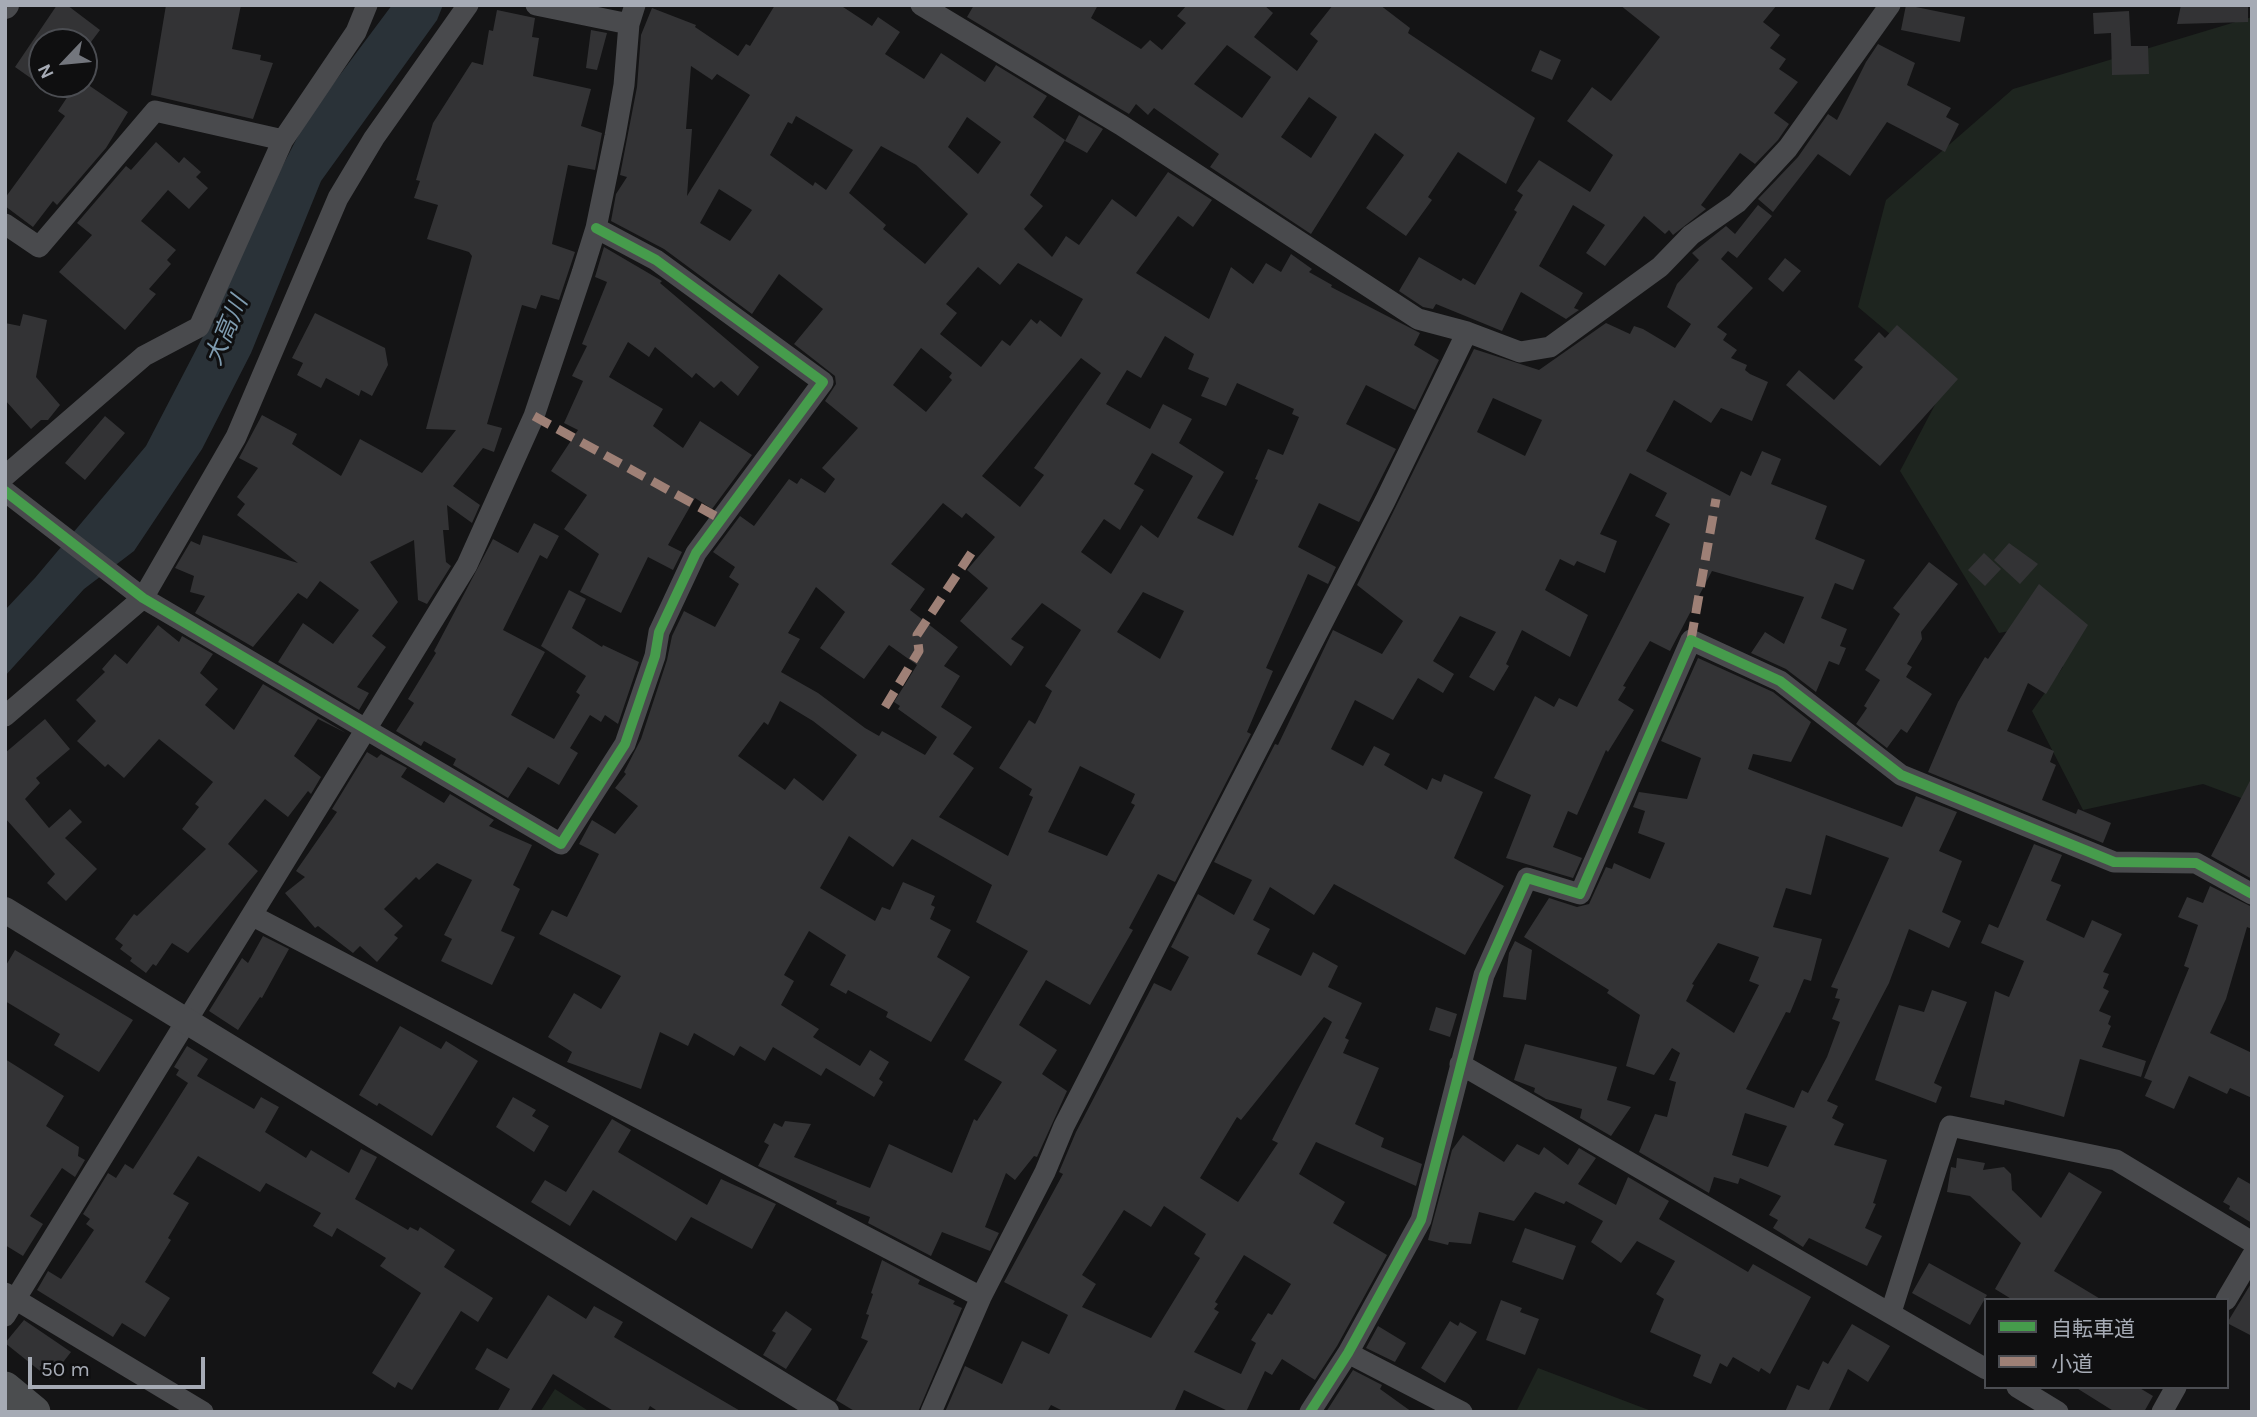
<!DOCTYPE html>
<html>
<head>
<meta charset="utf-8">
<style>
  body { margin:0 }
  #map { position:relative; width:2257px; height:1417px; overflow:hidden; background:#141415; font-family:Karla,"Noto Sans JP",sans-serif }
  canvas { display:block }
  .frame { position:absolute; inset:0; border:7px solid #a6abb5; pointer-events:none }
  .legend { position:absolute; left:1984px; top:1298px; width:245px; height:91px; box-sizing:border-box; background:#0f0f10; border:2px solid #4b4d52; margin:0; padding:9px 12px; list-style:none; font-size:21px; color:#a6abb5 }
  .legend li { display:flex; align-items:center; gap:14px; height:35px }
  .legend b { width:35px; border:2px solid #4b4d52 }
  .north { position:absolute; left:28px; top:28px; width:70px; height:70px; box-sizing:border-box; background:#0f0f10; border:2px solid #4b4d52; border-radius:50%; rotate:244deg; font-size:19px; font-weight:700; line-height:28px; text-align:center; color:#a6abb5 }
  .north::after { content:''; display:block; margin:auto; width:24px; height:32px; background:#73767d; clip-path:polygon(50% 0,100% 100%,50% 72%,0 100%) }
  .scale { position:absolute; left:28px; top:1357px; width:177px; height:32px; box-sizing:border-box; border:4px solid #a6abb5; border-top:0; padding-left:9px; font-size:21px; line-height:24px; white-space:nowrap; color:#a6abb5; -webkit-text-stroke:5px #0f0f10; paint-order:stroke }
</style>
</head>
<body>
<div id="map">
<canvas width="2257" height="1417"></canvas>
<div class="frame"></div>
<ul class="legend">
<li><b style="height:9px;background:#469c4c"></b>自転車道</li>
<li><b style="height:9px;background:#9e8076"></b>小道</li>
</ul>
<div class="north">N</div>
<div class="scale">50 m</div>
</div>
<script>
const ctx = document.querySelector('canvas').getContext('2d');
ctx.lineJoin = 'round';
function fill(path, color) { ctx.fillStyle = color; ctx.fill(path, 'evenodd'); }
function strokePath(path, color, width, dash) { ctx.strokeStyle = color; ctx.lineWidth = width; ctx.lineCap = dash ? 'butt' : 'round'; ctx.setLineDash(dash || []); ctx.stroke(path); }
function write(font, color, halo, rows, align = 'center') {
  ctx.font = font + ' Karla,"Noto Sans JP",sans-serif'; ctx.lineWidth = 6; ctx.setLineDash([]); ctx.textBaseline = 'middle'; ctx.strokeStyle = halo; ctx.fillStyle = color; for (const [text, x, y, turn = 0] of rows) {
    ctx.save(); ctx.translate(x, y); ctx.rotate((+turn || 0) * Math.PI / 180); ctx.textAlign = isNaN(turn) ? turn : align; if (halo) ctx.strokeText(text, 0, 0); ctx.fillText(text, 0, 0); ctx.restore();
  }
}
fill(new Path2D(`
  M2252,17V802L2203,784L2083,810L2032,711L2063,667L2042,625L1999,633L1900,471L1947,382L1858,307L1886,200L2013,89Z
  M1538,1368L1654,1412H1516Z
  M555,1389L590,1412H540Z`), '#1e251f');
fill(new Path2D(`
  M392,5H443L437,20L321,181L251,353L202,449L134,551L84,589L5,676V610L35,578L146,446L211,321L260,209L307,119Z`), '#2a3238');
fill(new Path2D(`
  M57,5H67L100,30L91,42H42V86L15,67Z
  M166,5H241L232,49L261,55L260,60L273,63L253,119L151,95Z
  M775,5H840L872,26L878,17L900,32L885,54L924,79L941,53L985,82L996,65L1047,96L1033,117L1065,140L1030,195L1043,206L1024,229L1052,257L1066,236L1079,245L1112,199L1136,217L1168,172L1212,200L1193,227L1178,216L1136,273L1209,319L1231,267L1253,284L1266,263L1281,272L1291,254L1312,269L1309,272L1332,285L1331,287L1420,333L1414,345L1439,360L1415,410L1366,385L1346,424L1396,449L1359,522L1319,503L1298,547L1336,567L1328,584L1308,574L1266,668L1273,671L1247,732L1251,734L1175,882L1158,874L1129,928L1133,930L1090,1005L1046,980L1019,1025L1057,1050L1042,1074L1067,1091L1037,1157L1034,1156L1015,1180L1006,1173L985,1227L999,1233L990,1251L942,1232L931,1256L868,1223L870,1217L836,1204L837,1201L758,1166L769,1145L764,1142L774,1123L782,1127L785,1121L811,1124L794,1157L870,1188L889,1144L952,1173L974,1119L977,1121L1002,1082L964,1060L1028,951L976,922L992,885L912,839L893,867L849,836L820,888L875,921L882,907L890,910L903,882L935,896L931,905L935,907L930,919L951,930L937,957L970,977L931,1042L886,1017L888,1012L848,990L846,994L830,985L846,955L809,931L784,975L794,981L781,1005L819,1029L813,1037L860,1066L870,1050L889,1062L879,1079L883,1082L874,1097L826,1068L821,1076L773,1047L765,1061L740,1046L734,1056L694,1033L688,1046L660,1032L641,1089L567,1062L572,1052L548,1037L574,993L601,1009L621,976L539,934L552,910L567,917L599,854L579,844L592,820L615,834L638,806L615,788L626,774L624,772L641,739L667,660L672,636L684,611L715,627L739,584L729,577L735,567L713,552L740,516L754,526L789,479L797,484L801,478L825,493L835,479L822,468L858,428L825,401L836,384L835,376L794,344L823,309L779,274L752,314L664,249L611,221L616,194L627,177L620,175L637,87L641,35L652,8L696,25L695,27L738,56L746,44L750,46ZM691,66L712,80L717,74L750,95L687,196L692,129H686ZM796,116L853,150L826,190L815,182L813,186L770,155L788,122L792,124ZM967,117L1001,142L978,174L948,147ZM881,146L916,165L968,214L925,264L883,229L886,225L849,193ZM719,189L752,210L730,241L700,223ZM1018,263L1083,299L1061,337L1040,320L1037,324L1031,319L1010,346L1002,340L981,367L940,334L957,313L946,304L978,267L1000,285ZM1165,336L1194,354L1188,369L1209,378L1201,396L1226,406L1237,383L1294,409L1292,414L1299,417L1283,455L1268,449L1255,479L1258,480L1233,536L1197,518L1224,472L1179,443L1192,419L1163,404L1150,429L1106,404L1127,370L1141,378ZM921,348L952,373L949,377L952,380L926,412L893,385ZM1081,358L1101,373L1034,468L1044,475L1020,507L982,476ZM1152,453L1193,476L1158,538L1141,525L1111,574L1081,552L1104,519L1120,530L1144,490L1134,484ZM943,503L962,518L966,513L995,537L967,570L988,588L960,621L1011,666L1024,647L1011,639L1042,603L1081,630L1045,686L1052,691L1035,724L1029,720L999,768L1032,789L1029,795L1033,797L1008,856L939,817L974,768L953,754L972,727L941,707L960,676L944,666L958,647L910,610L925,589L891,564ZM816,587L845,612L820,648L864,679L889,645L917,665L894,702L900,706L898,709L937,737L925,755L882,731L879,736L865,728L818,693L781,672L800,639L788,633ZM1143,592L1184,611L1160,659L1117,632ZM780,701L813,721L857,755L823,801L794,778L785,790L738,756L764,722L768,725ZM1080,766L1135,794L1131,803L1135,805L1107,856L1048,832Z
  M974,5H1098L1091,18L1141,49L1150,40L1162,50L1186,23L1177,16L1187,5H1264L1273,13L1254,37L1297,71L1318,41L1310,34L1333,5H1380L1410,28L1408,33L1535,118L1506,184L1458,152L1428,197L1432,200L1406,236L1366,208L1404,155L1375,133L1311,234L1210,167L1219,154L1154,108L1148,115L1136,104L1129,114L967,17ZM1227,45L1271,77L1242,118L1194,84ZM1309,97L1337,117L1311,158L1281,137Z
  M1620,5H1777L1763,22L1780,35L1770,48L1786,59L1779,69L1798,82L1774,113L1789,124L1778,140L1755,164L1740,153L1701,205L1706,209L1673,235L1669,230L1665,234L1644,216L1605,266L1586,253L1605,225L1573,205L1539,266L1583,293L1574,308L1579,310L1566,319L1521,292L1502,331L1436,304L1433,309L1423,307L1399,291L1419,257L1461,281L1463,278L1475,285L1517,212L1514,210L1523,195L1517,191L1539,160L1590,192L1613,155L1567,121L1592,87L1611,101L1660,37Z
  M1906,5L1965,17L1960,42L1901,30Z
  M2181,5H2248V22L2177,24Z
  M497,10L535,18L532,37L539,38L533,76L591,89L581,126L602,133L595,170L568,165L552,244L575,252L559,300L541,295L536,309L522,305L487,424L502,428L494,452L483,448L453,486L480,505L472,523L447,505L449,530H443L446,562L451,566L427,604L418,600L414,540L370,562L398,602L372,636L386,647L357,687L369,693L359,710L278,662L303,623L333,644L359,610L320,581L307,599L298,593L253,647L195,613L205,596L190,592L194,576L175,568L191,541L200,545L203,535L298,563L237,515L245,504L237,497L258,468L239,458L262,415L297,434L292,444L341,476L360,439L422,473L456,430L426,429L472,256L469,252L427,239L438,205L414,198L420,181L416,180L433,123L472,62L483,65L489,30L493,31Z
  M2129,11L2131,46H2148L2149,74L2112,75L2111,33L2094,34L2093,13Z
  M591,30L607,33L597,70L586,68Z
  M1878,44L1915,63L1907,85L1951,108L1946,117L1959,124L1945,152L1887,122L1850,176L1818,154L1773,212L1758,199L1798,157L1828,114L1837,120L1866,62Z
  M1540,50L1561,60L1552,80L1531,71Z
  M84,82L128,112L106,148L57,205L53,201L33,227L5,206V198L65,116L58,111L76,84Z
  M1079,115L1103,129L1087,153L1065,141Z
  M156,142L179,163L184,157L201,172L196,177L208,188L189,209L168,190L141,221L176,250L167,260L171,264L149,289L156,294L125,330L59,272L92,235L77,223L126,166L131,170Z
  M1758,205L1772,216L1737,258L1728,251L1721,259L1753,288L1717,327L1727,334L1723,340L1737,350L1731,358L1747,365L1745,370L1750,374L1768,382L1752,421L1721,408L1711,423L1674,400L1646,451L1730,496L1741,471L1751,476L1762,451L1781,459L1771,484L1827,506L1815,539L1865,560L1853,590L1835,583L1821,618L1847,629L1840,646L1846,648L1839,665L1829,661L1816,692L1786,669L1751,653L1765,632L1784,644L1804,597L1712,571L1670,651L1650,641L1623,686L1626,687L1618,700L1634,710L1608,752L1606,750L1577,815L1568,811L1553,847L1582,858L1573,878L1506,858L1531,795L1494,778L1535,696L1554,707L1559,698L1577,707L1670,524L1655,516L1667,493L1630,473L1600,534L1617,541L1605,573L1577,561L1574,566L1560,559L1545,590L1588,615L1570,657L1522,630L1506,664L1509,666L1494,691L1469,677L1496,632L1460,616L1433,661L1454,674L1443,693L1418,678L1393,720L1355,700L1331,749L1363,766L1374,746L1390,754L1384,765L1427,790L1432,778L1441,782L1444,774L1483,792L1454,858L1504,886L1465,955L1334,884L1314,915L1270,887L1253,920L1270,929L1257,954L1301,976L1313,952L1338,966L1328,987L1362,1003L1345,1038L1349,1040L1343,1053L1379,1068L1355,1124L1384,1138L1381,1147L1422,1164L1416,1186L1316,1142L1299,1174L1345,1202L1333,1223L1387,1255L1337,1346L1315,1380L1282,1359L1272,1375L1265,1371L1246,1412H1230L1184,1390L1174,1412H1065L1051,1405L1047,1412H945L965,1366L1002,1384L1022,1341L1049,1354L1068,1315L1004,1282L1063,1174L1059,1172L1076,1132L1154,983L1171,991L1189,957L1171,947L1198,894L1234,915L1252,880L1214,862L1275,744L1278,745L1333,630L1382,654L1403,621L1357,585L1474,349L1539,370L1606,323L1630,334L1634,326L1643,329L1675,348L1691,324L1667,307L1677,284L1699,260L1692,253L1726,226L1735,234ZM1493,398L1542,420L1525,456L1477,432ZM1324,1017L1332,1022L1272,1140L1278,1143L1238,1202L1200,1178L1237,1117L1241,1120ZM1164,1206L1206,1234L1194,1254L1200,1258L1151,1338L1082,1307L1096,1284L1082,1275L1124,1210L1151,1227ZM1244,1255L1291,1284L1272,1315L1268,1313L1251,1340L1256,1343L1241,1374L1194,1352L1219,1312L1214,1309L1218,1304L1215,1302Z
  M604,247L662,281L660,283L759,367L738,396L721,381L714,388L696,373L692,378L655,347L649,357L628,342L609,377L663,409L653,426L683,448L700,421L752,455L712,509L695,498L668,545L682,552L673,570L648,557L621,613L580,592L599,554L564,529L587,495L551,471L578,430L564,423L583,381L572,376L587,346L582,344L607,282L595,277Z
  M1785,258L1801,271L1783,292L1768,279Z
  M315,313L385,348L388,365L372,396L361,390L359,396L326,378L321,388L297,375L303,363L292,358Z
  M23,314L47,320L36,377L60,405L48,420H41L31,429L5,400V323L20,326Z
  M1897,325L1958,379L1880,466L1786,385L1799,370L1834,400L1863,367L1854,360L1879,332L1885,338Z
  M105,416L125,433L85,480L65,463Z
  M534,523L559,536L547,559L540,555L503,630L545,652L511,715L554,739L580,695L576,692L586,676L541,646L569,590L586,599L572,628L602,647L603,645L639,662L618,724L605,715L601,722L590,715L570,748L578,753L559,785L528,767L508,798L453,765L456,759L424,741L421,746L396,731L414,703L408,699L436,653L434,651L493,539L518,553Z
  M2009,543L2038,564L2020,584L1994,560Z
  M1984,553L2001,569L1985,586L1968,570Z
  M1929,562L1958,584L1921,632L1922,639L1907,664L1912,667L1906,677L1932,694L1907,733L1901,729L1887,748L1856,724L1867,708L1864,706L1880,680L1865,670L1900,614L1893,608Z
  M2039,584L2088,625L2046,694L2028,683L2007,731L2054,751L2050,762L2056,765L2042,800L2076,814L2078,809L2111,823L2103,843L1928,772L1958,702L1985,657L1988,659Z
  M158,625L179,642L182,636L213,654L200,673L218,689L205,705L234,730L263,684L346,733L318,719L294,756L321,777L311,794L308,791L288,817L265,799L228,844L258,871L188,953L172,943L156,966L153,964L146,973L130,961L132,958L120,949L123,945L115,939L134,914L137,916L206,849L182,829L199,807L195,804L213,782L159,739L124,778L108,764L105,767L77,741L96,721L76,700L105,672L102,669L115,654L127,664Z
  M1698,658L1773,692L1811,722L1791,762L1753,754L1748,769L1902,827L1916,796L1957,812L1939,851L1962,861L1942,912L1961,921L1949,948L1909,929L1889,983L1827,1101L1838,1106L1832,1118L1844,1124L1834,1145L1887,1160L1873,1203L1876,1204L1865,1228L1882,1236L1867,1266L1809,1238L1803,1247L1773,1228L1778,1220L1769,1215L1781,1196L1740,1178L1738,1184L1714,1177L1709,1193L1639,1152L1655,1114L1667,1117L1676,1082L1669,1080L1680,1053L1672,1048L1654,1075L1626,1066L1640,1015L1607,993L1609,990L1524,937L1549,898L1577,907L1589,904L1606,867L1612,869L1614,863L1650,879L1665,843L1638,833L1645,811L1633,807L1639,792L1687,799L1701,758L1661,741ZM1826,835L1889,858L1831,987L1838,989L1835,998L1840,999L1832,1019L1840,1022L1827,1057L1808,1093L1802,1090L1794,1108L1746,1089L1786,1012L1790,1013L1804,979L1811,981L1822,939L1773,927L1786,888L1811,895ZM1718,943L1759,957L1749,981L1759,985L1734,1033L1686,1001L1694,985L1692,984ZM1745,1113L1787,1126L1768,1167L1732,1155Z
  M45,719L70,749L36,778L40,783L25,799L49,828L70,809L82,822L65,838L97,869L66,901L47,883L55,874L5,818V753Z
  M367,752L377,758L381,754L407,768L401,777L444,803L450,794L494,820L489,826L532,845L513,885L520,889L501,931L515,937L492,985L441,961L452,939L444,935L472,880L437,863L419,880L416,877L384,909L403,926L394,935L398,938L377,962L360,946L353,953L318,926L315,928L285,893L305,877L296,871L337,812L332,809Z
  M2252,777V879L2211,856Z
  M2034,844L2062,855L2051,881L2061,885L2046,920L2084,938L2092,920L2122,934L2103,972L2109,974L2103,988L2109,991L2099,1011L2111,1016L2108,1024L2111,1026L2102,1047L2146,1061L2141,1077L2080,1059L2064,1117L2005,1100L2004,1105L1970,1097L1995,991L2009,997L2024,961L1981,943L1989,924L1998,928Z
  M2210,886L2252,907V929L2247,927L2226,999L2210,1033L2252,1053V1098L2230,1088L2227,1094L2189,1076L2174,1109L2145,1096L2152,1081L2144,1078L2189,968L2184,966L2198,925L2178,917L2187,897L2203,903Z
  M263,936L289,949L262,998L260,997L238,1030L209,1011L242,958L248,963Z
  M1515,941L1532,950L1526,1000L1503,997L1509,953Z
  M15,950L133,1020L99,1072L54,1045L60,1034L5,1001V967Z
  M1932,990L1967,1002L1934,1083L1942,1087L1936,1103L1875,1080L1899,1005L1924,1012Z
  M1436,1007L1457,1014L1450,1037L1429,1030Z
  M400,1026L441,1049L446,1041L478,1061L432,1136L379,1103L377,1106L359,1095Z
  M1525,1044L1617,1067L1607,1100L1631,1107L1611,1136L1580,1118L1582,1109L1546,1099L1534,1092L1535,1088L1514,1080Z
  M187,1046L208,1059L197,1076L254,1109L261,1097L279,1107L265,1132L306,1158L311,1150L349,1173L361,1149L377,1157L355,1199L408,1230L410,1227L418,1231L420,1227L455,1250L444,1267L493,1298L478,1322L461,1311L412,1390L398,1382L395,1388L372,1373L421,1293L380,1266L386,1258L337,1228L332,1237L313,1226L321,1213L266,1183L260,1192L198,1156L173,1194L189,1203L168,1238L171,1240L145,1282L170,1298L145,1337L122,1323L113,1337L37,1290L48,1271L61,1279L94,1230L86,1224L90,1219L83,1214L108,1173L116,1178L125,1164L133,1169L164,1121L188,1083L176,1075L179,1070L174,1067Z
  M5,1059L64,1096L46,1126L79,1147L78,1156L85,1160L75,1177L62,1168L30,1216L43,1224L23,1256L5,1245Z
  M513,1097L536,1110L532,1116L549,1126L534,1152L496,1127Z
  M612,1119L631,1130L618,1152L707,1205L721,1179L776,1204L752,1249L691,1217L676,1241L593,1190L570,1226L531,1202L545,1180L566,1192Z
  M1463,1135L1504,1162L1517,1144L1539,1155L1544,1147L1568,1165L1579,1148L1596,1158L1578,1184L1616,1205L1628,1177L1669,1201L1659,1219L1748,1272L1753,1264L1811,1297L1770,1374L1761,1368L1759,1372L1733,1357L1727,1367L1720,1363L1711,1384L1693,1376L1701,1355L1650,1332L1664,1299L1656,1294L1675,1261L1637,1241L1621,1263L1591,1242L1603,1221L1566,1201L1564,1204L1535,1192L1514,1221L1479,1212L1471,1244L1449,1242L1448,1245L1428,1240L1452,1150Z
  M1957,1158L1985,1163L1983,1170L2004,1167L2011,1174L2012,1190L2041,1218L2069,1172L2102,1192L2054,1271L2102,1300H2013L1995,1289L2021,1243L1970,1196L1947,1192L1951,1167L1956,1168Z
  M2238,1177L2252,1185V1223L2229,1209L2230,1206L2223,1202Z
  M1525,1228L1576,1246L1563,1280L1512,1262Z
  M882,1260L920,1280L918,1284L955,1301L953,1304L962,1308L918,1412H856L836,1400L868,1341L861,1338L869,1315L866,1314L873,1294L871,1293Z
  M1929,1263L1987,1295L1970,1325L1912,1293Z
  M2252,1282V1336L2227,1323Z
  M548,1295L586,1319L594,1306L623,1322L614,1337L742,1412H659L650,1406L647,1412H615L553,1374L530,1412H497L510,1389L475,1369L487,1348L507,1359Z
  M1501,1300L1522,1308L1520,1312L1539,1319L1525,1355L1486,1340Z
  M786,1311L812,1329L786,1369L763,1355L776,1333L772,1331Z
  M24,1320L71,1352L50,1379L5,1343Z
  M1450,1321L1458,1326L1460,1322L1477,1332L1445,1383L1421,1368Z
  M1852,1324L1890,1346L1868,1382L1848,1369L1828,1412H1785L1797,1385L1809,1390L1823,1361L1828,1364Z
  M1378,1326L1406,1343L1395,1362L1366,1348Z
  M1353,1370L1382,1385L1380,1389L1412,1412H1326Z
  M2075,1387H2138L2153,1396L2144,1412H2115Z`), '#333335');
strokePath(new Path2D(`
  M536,5L629,24
  M921,5L1121,125L1418,319L1467,332L1520,352L1550,347L1660,267L1691,235L1737,203L1788,148L1890,5
  M5,224L39,247L155,111L283,140
  M5,476L144,356L199,327L283,140L356,32L367,5
  M5,491L143,598L561,844L625,744L655,656L659,632L696,553L823,382L656,260L596,228
  M5,716L143,598L236,437L338,198L374,138L468,5
  M253,916L981,1297
  M1460,1064L1986,1369
  M5,1293L203,1412
  M2226,1300L2252,1256
  M1891,1312L1950,1126L2116,1160L2252,1242
  M5,1316L467,565L534,416L582,273L596,228L615,136L624,85L629,24L635,5
  M1348,1353L1462,1412
  M2017,1387L2058,1412
  M931,1412L981,1297L1045,1172L1064,1126L1385,501L1467,332
  M1310,1412L1348,1353L1421,1220L1484,975L1527,878L1580,894L1691,640L1780,681L1901,775L2114,862L2196,863L2252,894
  M2162,1412L2176,1387`), '#494a4d', 21);
strokePath(new Path2D(`
  M5,6L6,5
  M5,910L826,1412`), '#494a4d', 26);
strokePath(new Path2D(`
  M5,1388L34,1412`), '#4b4d4f', 33);
strokePath(new Path2D(`
  M534,416L719,518
  M1691,640L1716,499
  M885,707L919,651L917,635L974,549`), '#9e8076', 9, [18, 9]);
strokePath(new Path2D(`
  M5,491L143,598L561,844L625,744L655,656L659,632L696,553L823,382L656,260L596,228
  M1310,1412L1348,1353L1421,1220L1484,975L1527,878L1580,894L1691,640L1780,681L1901,775L2114,862L2196,863L2252,894`), '#469c4c', 10);
write('italic 24px', '#7e9baf', '#0f0f10', [
  ["大高川",227,331,-67]
]);
</script>
</body>
</html>
